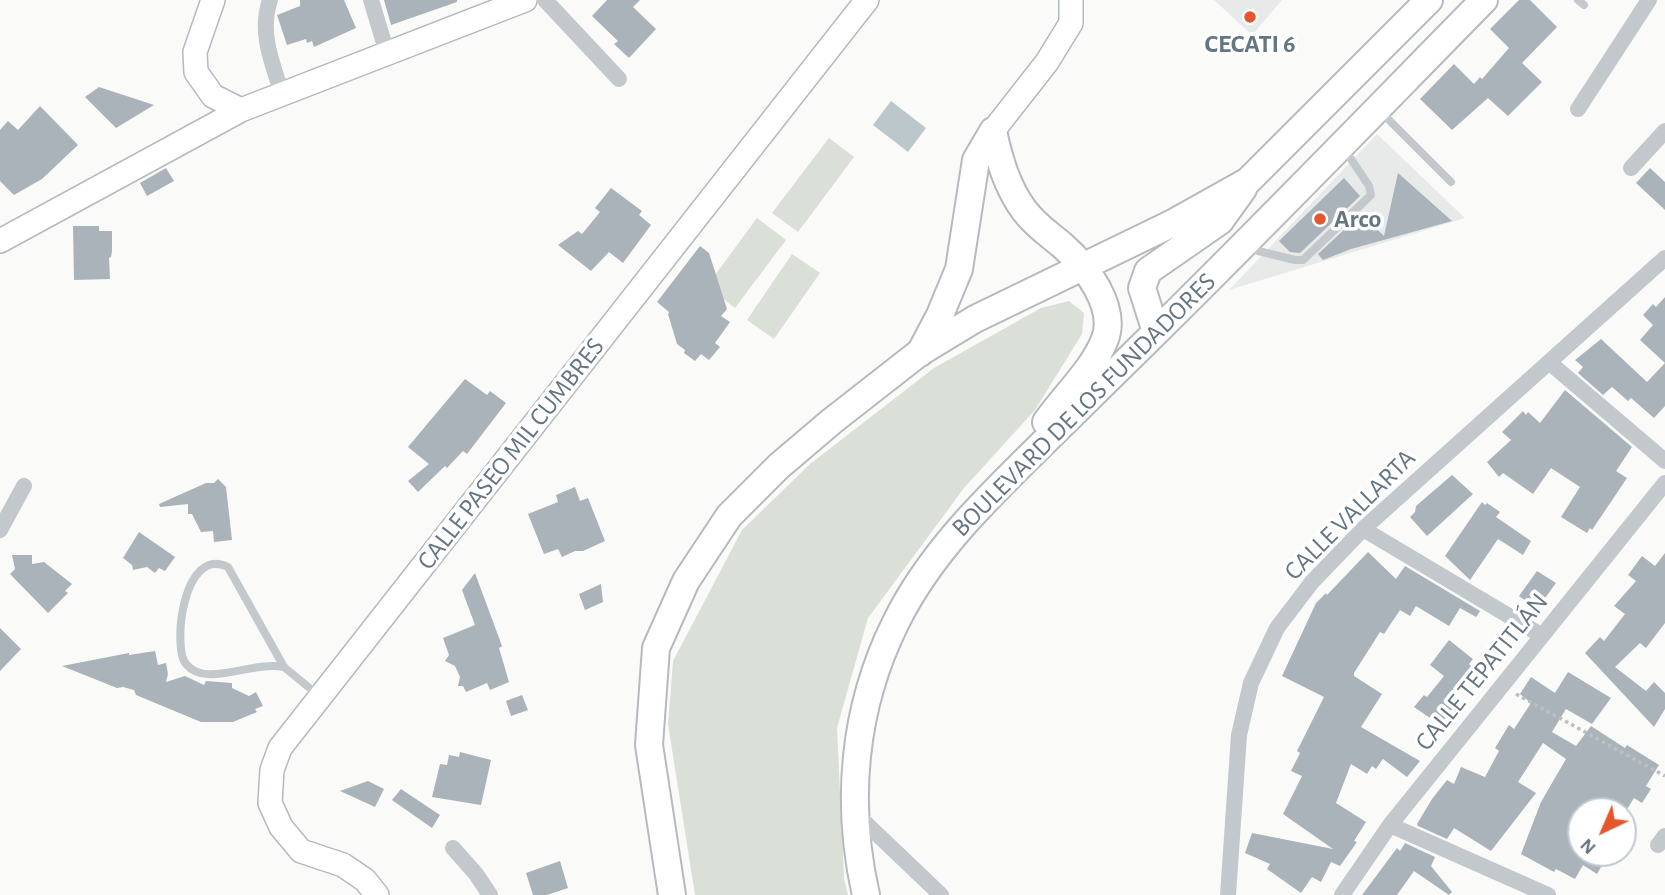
<!DOCTYPE html>
<html>
<head>
<meta charset="utf-8">
<style>
  body { margin:0 }
  #map { position:relative; width:1665px; height:895px; overflow:hidden; background:#fafaf8; font-family:"Alegreya Sans",sans-serif }
  canvas { display:block }
  .north { position:absolute; left:1567px; top:797px; width:70px; height:70px; box-sizing:border-box; background:#fff; border:2px solid #c1c8cd; border-radius:50%; rotate:224deg; font-size:19px; font-weight:700; line-height:28px; text-align:center; color:#657683 }
  .north::after { content:''; display:block; margin:auto; width:24px; height:32px; background:#e4572e; clip-path:polygon(50% 0,100% 100%,50% 72%,0 100%) }
</style>
</head>
<body>
<div id="map">
<canvas width="1665" height="895"></canvas>
<div class="north">N</div>
</div>
<script>
const ctx = document.querySelector('canvas').getContext('2d');
ctx.lineJoin = 'round';
function fill(path, color) { ctx.fillStyle = color; ctx.fill(path, 'evenodd'); }
function strokePath(path, color, width, dash) { ctx.strokeStyle = color; ctx.lineWidth = width; ctx.lineCap = dash ? 'butt' : 'round'; ctx.setLineDash(dash || []); ctx.stroke(path); }
function write(font, color, halo, rows, align = 'center') {
  ctx.font = font + ' "Alegreya Sans",sans-serif'; ctx.lineWidth = 7; ctx.setLineDash([]); ctx.textBaseline = 'middle'; ctx.strokeStyle = halo; ctx.fillStyle = color; for (const [text, x, y, turn = 0] of rows) {
    ctx.save(); ctx.translate(x, y); ctx.rotate((+turn || 0) * Math.PI / 180); ctx.textAlign = isNaN(turn) ? turn : align; if (halo) ctx.strokeText(text, 0, 0); ctx.fillText(text, 0, 0); ctx.restore();
  }
}
fill(new Path2D(`
  M1214,0H1282L1252,35Z
  M1377,134L1465,218L1229,290Z`), '#e8e9e9');
fill(new Path2D(`
  M829,138L854,157L798,232L772,213Z
  M757,218L786,240L735,308L707,286Z
  M792,254L820,273L774,339L747,320Z
  M1069,301L1084,313L1082,334L1035,410L964,488L868,618L837,728L844,879L848,895H695L668,724L673,661L742,530L810,464L934,368L1041,308Z`), '#dadfd7');
fill(new Path2D(`
  M891,101L926,128L908,152L873,125Z`), '#bbc7cb');
fill(new Path2D(`
  M300,0H344L356,28L314,47L312,41L307,43L306,39L287,45L277,15L300,6Z
  M384,0H457V2L391,25Z
  M607,0H640L633,7L656,29L629,58L614,44L618,41L592,16Z
  M1519,0H1530L1557,27L1522,63L1542,82L1508,116L1488,98L1452,130L1420,99L1454,64L1474,84L1480,77L1482,79L1509,48L1490,29Z
  M99,87L154,105L116,128L85,97Z
  M40,106L78,145L42,179L14,195L0,181V130L8,121L18,130Z
  M166,168L174,181L147,196L140,183Z
  M1650,168L1665,182V210L1636,183Z
  M1398,173L1452,221L1351,249L1323,260L1318,254L1361,214L1384,236Z
  M1344,178L1360,196L1300,253L1290,252L1279,241Z
  M611,188L642,211L639,215L651,225L623,263L609,252L591,271L558,245L578,231L582,234L600,212L595,208Z
  M73,226H99V231H112V251L111,257L109,258L110,279L74,280Z
  M700,246L709,253L727,309L721,316L730,322L715,343L720,347L709,360L701,354L695,361L684,353L685,350L677,344L668,314L669,312L657,302Z
  M1665,297V363L1640,340L1653,325L1643,315L1653,304L1656,307Z
  M1601,339L1647,382L1665,363V406L1654,418L1631,398L1628,401L1612,387L1603,395L1578,373L1583,367L1575,360Z
  M465,379L487,395L490,391L506,403L467,454L463,451L447,468L445,466L418,492L408,481L429,464L408,447Z
  M1565,390L1632,447L1616,471L1627,478L1592,530L1590,528L1587,533L1561,517L1580,487L1551,468L1533,494L1503,473L1499,477L1487,462L1511,440L1502,432L1523,411L1526,415L1528,412L1540,423Z
  M1452,475L1473,494L1427,536L1410,517L1415,512L1416,506Z
  M218,479L226,487L232,540L214,542L213,531L201,532L192,514H188V504L160,507L159,504L206,483H214Z
  M575,487L580,501L588,498L605,541L583,551H575L562,557L558,549L544,554L528,514L558,502L556,495Z
  M1482,502L1485,505L1487,503L1500,512L1496,517L1531,541L1523,555L1498,539L1470,580L1445,556Z
  M139,532L175,557L165,571L159,568L155,573L147,567L133,570L132,565L123,558Z
  M1368,552L1396,579L1405,566L1480,611L1476,617L1460,608L1449,626L1416,606L1410,616L1400,610L1384,634L1380,632L1354,673V676L1382,694L1361,727L1420,761L1407,777L1383,759L1376,769L1372,766L1367,774L1351,764L1336,803L1366,822L1354,841L1357,842L1340,866L1331,862L1321,882L1312,877L1301,893L1267,869L1270,864L1245,853L1252,833L1333,849L1283,814L1302,776L1291,771L1300,753L1297,751L1324,697L1282,676L1316,603L1326,593L1327,595Z
  M1665,553V623L1646,648L1640,643L1615,667L1646,691L1654,682L1665,693V709L1654,727L1585,653L1600,637L1604,641L1625,614L1614,606L1636,581L1628,575L1642,556L1655,566Z
  M12,555H32V564L44,562L72,584L65,591L68,593L48,613L10,574L15,569Z
  M1537,571L1556,583L1537,609L1519,596Z
  M475,573L502,646L499,648L509,682L490,690L487,683L466,692L463,686H458L460,677L455,666L445,661L449,655L443,638L475,625L462,590Z
  M601,584L603,602L585,610L579,594Z
  M0,628L21,649L0,671Z
  M1449,640L1473,659L1469,664L1472,667L1445,702L1453,708L1440,725L1414,707L1424,695L1427,697L1444,676L1430,665Z
  M155,651L158,665L166,663L168,674L166,682L185,676L204,685L206,681L232,683V688L249,696L256,692L263,706L255,709L257,712L233,722H201L136,695L134,690L123,687L117,688L62,666L129,653V655Z
  M1568,672L1611,698L1592,724L1566,709L1552,732L1576,746L1591,726L1625,748L1627,745L1659,765L1646,786L1651,789L1642,803L1634,798L1626,811H1581V853H1609L1597,874L1583,865L1575,879L1556,869L1554,872L1521,854L1541,802L1566,759L1543,743L1518,782L1536,793L1491,851L1454,828L1447,839L1418,826L1417,824L1432,799L1447,780L1454,784L1461,767L1485,777L1499,751L1495,748L1509,725L1514,729L1531,703L1520,694L1531,677L1555,693Z
  M522,695L528,710L511,716L506,701Z
  M460,752L491,760L481,805L432,797L440,764L447,765L449,755L459,757Z
  M368,781L384,789L375,807L340,791Z
  M401,789L440,815L432,828L392,800Z
  M1405,843L1435,857L1431,866L1452,892L1449,895L1414,871L1397,895H1362L1397,848L1400,851Z
  M560,861L568,888L547,895H533L526,873Z`), '#aab3b9');
const secondary = new Path2D(`
  M213,0L195,52L196,72L213,96L241,110
  M993,131L1047,62L1071,23V0
  M0,241L241,110L525,0
  M377,895L365,880L343,865L301,851L281,827L270,803L272,770L280,748L867,0`);
const primary = new Path2D(`
  M993,131C999,159 1007,187 1024,210C1036,226 1049,234 1063,246C1086,266 1117,307 1105,339C1093,370 1065,395 1046,422
  M1156,332L1142,288L1148,271L1220,221L1243,189
  M920,353L940,315L959,269L976,160L993,131
  M672,895L649,745L656,648L686,581L729,516L779,466L832,421L919,353L975,319L1171,224L1248,181L1429,0
  M866,895C845,803 853,708 896,622C929,555 983,502 1036,450C1074,413 1112,375 1150,338C1263,227 1373,113 1484,0`);
strokePath(secondary, '#b3babf', 26);
strokePath(primary, '#b5babe', 30);
strokePath(new Path2D(`
  M1516,694L1665,776`), '#bbbfc2', 3.5, [3.5, 3.5]);
strokePath(new Path2D(`
  M1578,0L1584,5
  M1381,112L1451,182
  M1246,248L1295,260H1303L1371,195L1369,186L1345,150
  M284,667C253,660 206,689 186,664C172,647 183,545 228,567L284,667L318,695`), '#c3c8cc', 8);
strokePath(new Path2D(`
  M270,0C259,33 272,62 282,94
  M371,0L387,53
  M545,0L619,79
  M1578,109L1649,0
  M1631,168L1665,131
  M1550,363L1665,461
  M1363,529L1541,635
  M0,530L24,486
  M855,813L941,895
  M1390,825L1548,895
  M1658,845L1665,836
  M453,848L476,874L490,895
  M1228,895L1239,735L1251,683L1277,628L1312,582L1363,529L1665,258
  M1342,895L1390,825L1665,483`), '#c3c8cc', 16);
strokePath(secondary, '#fff', 23);
strokePath(primary, '#fff', 26);
for (const [x, y, r, color] of [
  [1250,17,7,"#e4572e"],
  [1320,219,7,"#e4572e"]
]) { const dot = new Path2D(); dot.arc(x, y, r, 0, 2 * Math.PI); ctx.fillStyle = color; ctx.fill(dot); strokePath(dot, '#fff', 2.5); }
write('bold 26px', '#657683', '#fff', [
  ["CECATI 6",1250,44],
  ["Arco",1334,219,"left"]
]);
write('26px', '#657683', '#fff', [
  ["BOULEVARD DE LOS FUNDADORES",1084,405,-45],
  ["CALLE PASEO MIL CUMBRES",511,454,-52],
  ["CALLE VALLARTA",1350,515,-45],
  ["CALLE TEPATITLÁN",1482,672,-51]
]);
</script>
</body>
</html>
